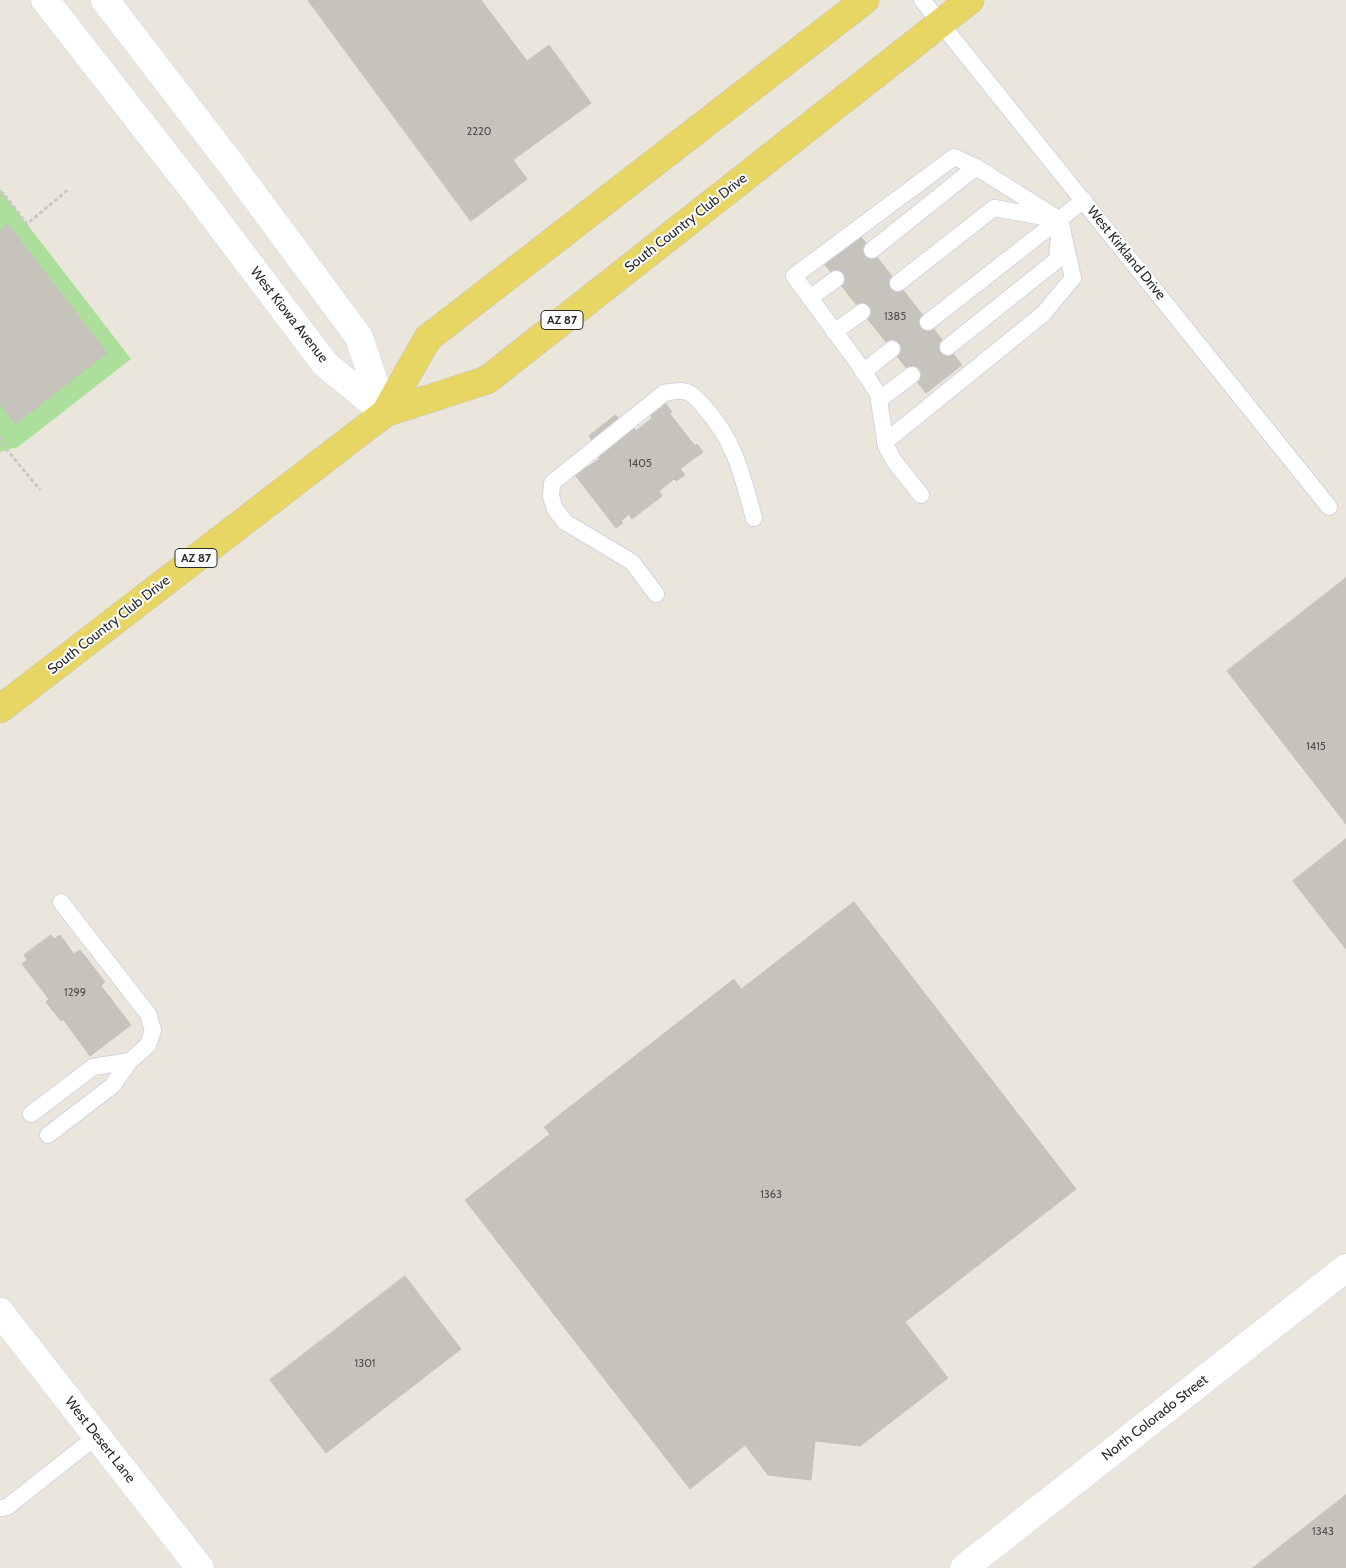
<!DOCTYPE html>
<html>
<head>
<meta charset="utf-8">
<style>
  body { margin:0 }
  canvas { display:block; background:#ebe6dc }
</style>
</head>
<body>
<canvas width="1346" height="1568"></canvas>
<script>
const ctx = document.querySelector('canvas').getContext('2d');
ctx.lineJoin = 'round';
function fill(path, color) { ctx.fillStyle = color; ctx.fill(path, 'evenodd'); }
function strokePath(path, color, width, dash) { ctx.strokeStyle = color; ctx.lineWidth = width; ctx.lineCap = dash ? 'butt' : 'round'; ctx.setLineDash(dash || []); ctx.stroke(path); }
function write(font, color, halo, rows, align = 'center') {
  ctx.font = font + ' Cabin,sans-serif'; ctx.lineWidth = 4; ctx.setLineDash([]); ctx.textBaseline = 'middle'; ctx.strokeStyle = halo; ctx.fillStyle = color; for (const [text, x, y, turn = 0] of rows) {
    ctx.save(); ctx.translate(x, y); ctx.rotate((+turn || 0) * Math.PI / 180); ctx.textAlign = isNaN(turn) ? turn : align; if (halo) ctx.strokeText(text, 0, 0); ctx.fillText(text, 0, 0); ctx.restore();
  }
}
fill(new Path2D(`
  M0,189L131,359L18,447L0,452V404L107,353L9,225L0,231Z`), '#acdf9c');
const building = new Path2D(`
  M308,0H481L527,61L549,45L591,103L513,160L527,179L471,221Z
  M8,224L107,353L15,424L0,404V231Z
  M858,233L962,365L926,393L822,261Z
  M666,404L672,412L670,414L695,446L697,444L703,452L680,469L685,475L676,481L674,479L659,491L662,496L632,519L629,514L621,521L623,523L616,528L575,475L600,459L596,454L632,426L636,431L652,418L651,416Z
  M616,415L628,430L600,452L589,436Z
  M1346,578V824L1227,671Z
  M1346,839V949L1293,881Z
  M854,902L1076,1189L905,1322L948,1378L860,1446L815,1441L811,1480L768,1475L745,1445L690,1489L465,1200L550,1134L544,1127L734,979L741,989Z
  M51,935L54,939L60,935L74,954L80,950L105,982L101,986L131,1025L90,1056L63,1019L61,1021L46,1002L49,999L22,964L27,960L24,955Z
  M405,1276L461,1349L326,1453L270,1380Z
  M1346,1495V1568H1253Z`);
fill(building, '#c6c3bc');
strokePath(building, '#c6c2b6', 1);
const service = new Path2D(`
  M922,0L1329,507
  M872,250L976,167L1060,220L1073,278L1043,314L885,442
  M898,283L994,208L1050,218
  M810,298L836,279
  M928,322L1084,200
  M834,332L862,312
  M948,347L1057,260L1059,237
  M863,372L892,349
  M879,400L912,375
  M921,495L894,461L886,446L878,394L860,366L794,276L954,157L976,167
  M656,594L632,562L565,522L555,509L551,496L552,483L664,393C670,392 680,389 687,392C693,394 700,402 704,407C735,441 742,475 754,518
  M31,1114L93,1067L130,1061
  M48,1135L112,1086L130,1061L148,1045L153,1030L148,1014L61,902
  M0,1508L7,1507L97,1436`);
const minor = new Path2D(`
  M45,0L195,192L325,364L385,413
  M105,0L230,163L359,337L384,412`);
const tertiary = new Path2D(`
  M0,1312L200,1568
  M964,1568L1346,1268`);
const primary = new Path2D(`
  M385,413L428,338L865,0
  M0,709L385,413L487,380L970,0`);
strokePath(service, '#d2d3e2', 18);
strokePath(minor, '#d2d3e2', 29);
strokePath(tertiary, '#d2d3e2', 29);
strokePath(primary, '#c8c8c8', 29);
strokePath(new Path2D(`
  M0,194L3,193L27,224L69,189
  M0,437L7,450L40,490`), '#c8c8c8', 3, [4, 2.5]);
strokePath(service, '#fff', 16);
strokePath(minor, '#fff', 28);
strokePath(tertiary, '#fff', 28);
strokePath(primary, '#e8d664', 28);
write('11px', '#51504e', null, [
  ["2220",479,132],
  ["1385",895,317],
  ["1405",640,464],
  ["1415",1316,747],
  ["1299",75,993],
  ["1363",771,1195],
  ["1301",365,1364],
  ["1343",1323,1532]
]);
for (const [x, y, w] of [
  [562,320,42],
  [196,558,42]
]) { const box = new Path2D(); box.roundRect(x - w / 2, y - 9.5, w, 19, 4); ctx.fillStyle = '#fff'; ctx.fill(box); strokePath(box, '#2a2a2a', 1); }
write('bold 12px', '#2a2a2a', null, [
  ["AZ 87",562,320],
  ["AZ 87",196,558]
]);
write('14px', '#2a2a2a', '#fff', [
  ["South Country Club Drive",686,223,-38],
  ["West Kirkland Drive",1126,253,51],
  ["West Kiowa Avenue",289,315,52],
  ["South Country Club Drive",109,625,-38],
  ["North Colorado Street",1155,1418,-38],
  ["West Desert Lane",100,1440,52]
]);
</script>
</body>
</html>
